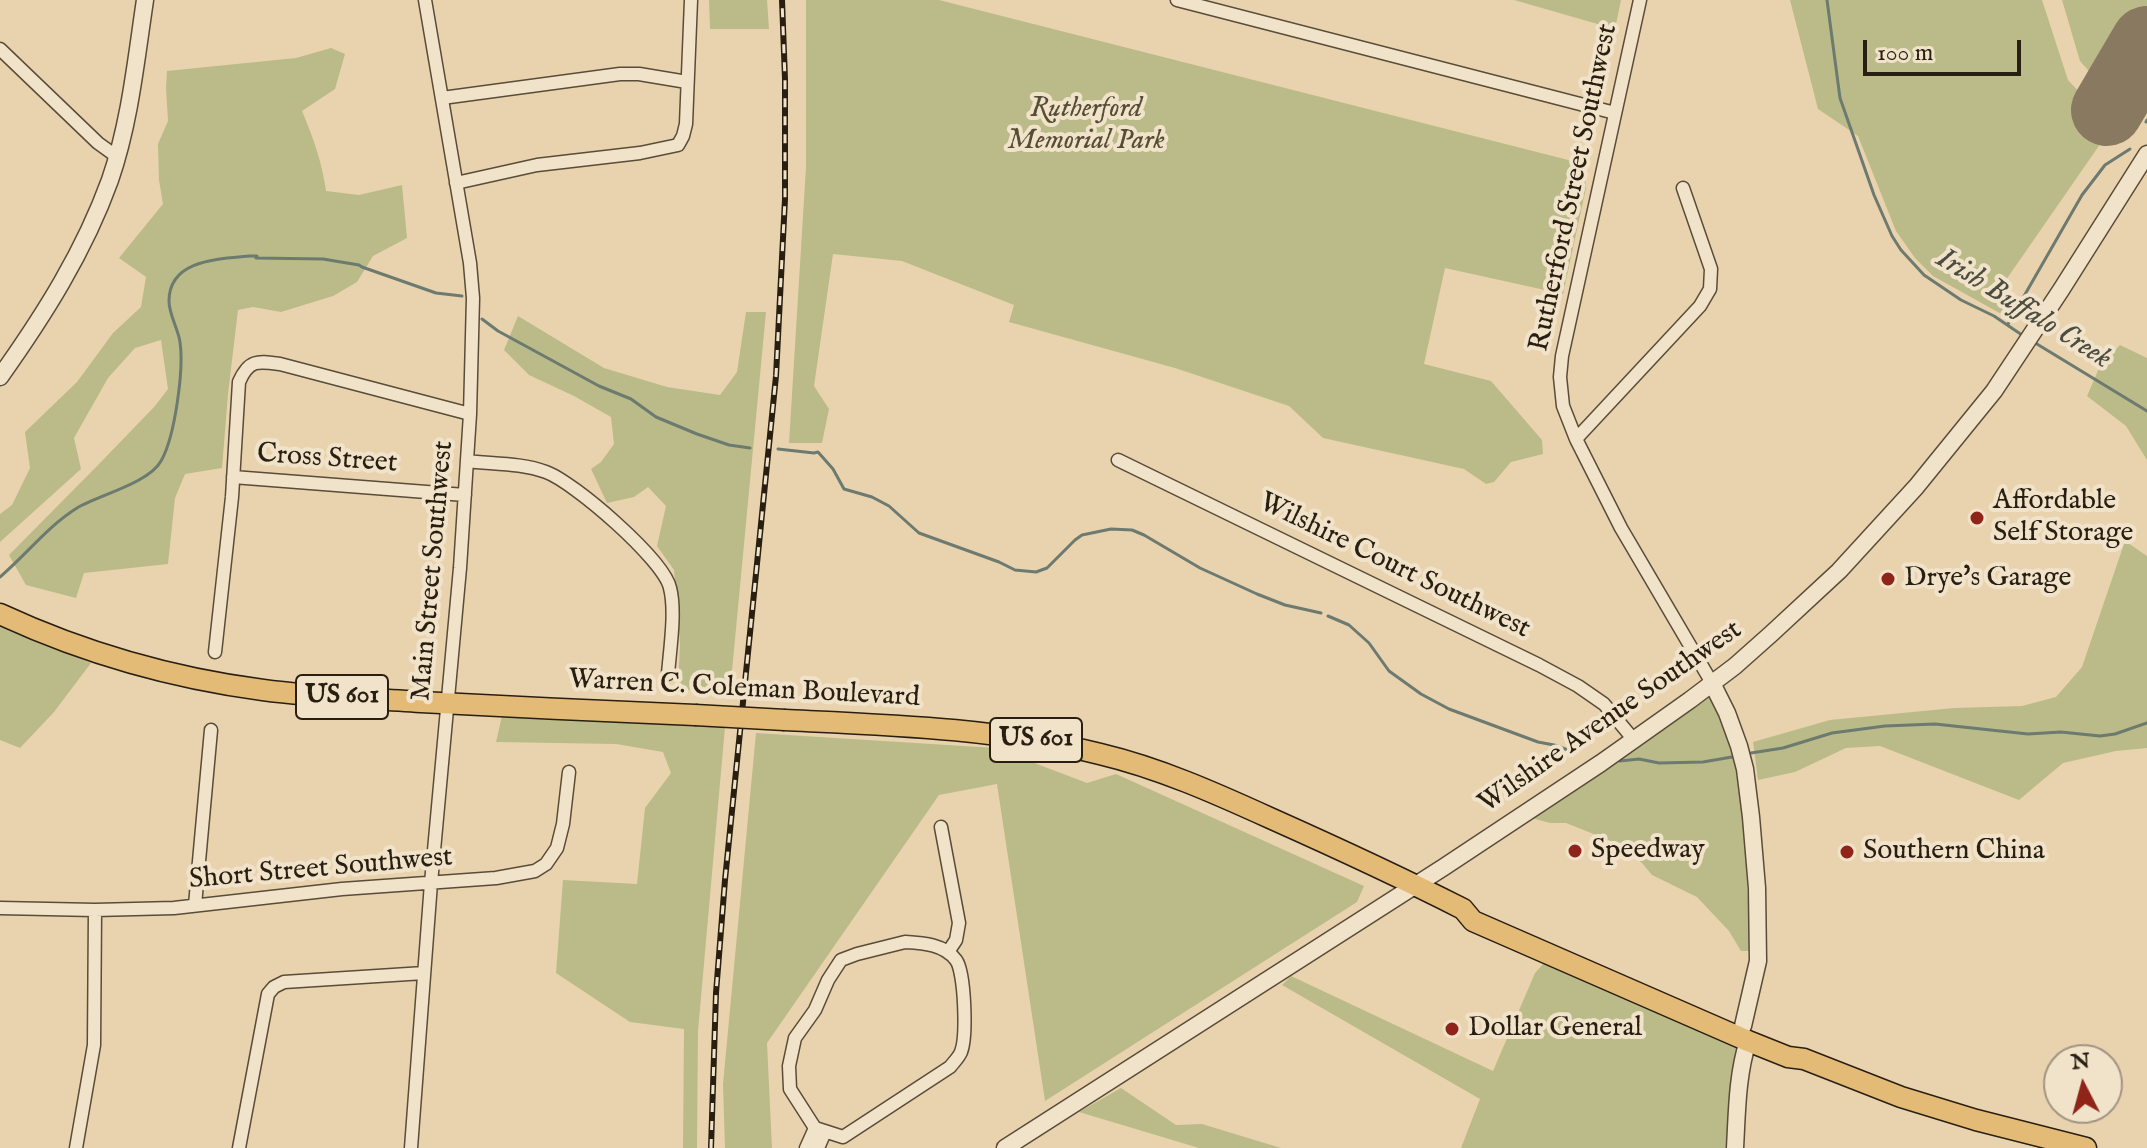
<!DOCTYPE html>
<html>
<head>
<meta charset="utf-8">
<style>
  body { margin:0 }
  #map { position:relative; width:2147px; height:1148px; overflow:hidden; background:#e9d3ae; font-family:"IM FELL English",serif }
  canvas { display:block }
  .north { position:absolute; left:2043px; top:1044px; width:80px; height:80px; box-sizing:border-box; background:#f1e2ca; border:2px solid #a19480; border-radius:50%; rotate:354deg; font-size:22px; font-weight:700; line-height:32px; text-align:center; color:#291f11 }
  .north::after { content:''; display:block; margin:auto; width:28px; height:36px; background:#8f2418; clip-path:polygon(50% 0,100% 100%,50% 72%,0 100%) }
  .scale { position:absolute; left:1863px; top:40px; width:158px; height:36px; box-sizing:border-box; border:4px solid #291f11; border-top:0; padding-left:10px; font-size:24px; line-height:28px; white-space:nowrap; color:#291f11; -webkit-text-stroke:6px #f1e2ca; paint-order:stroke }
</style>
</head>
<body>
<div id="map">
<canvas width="2147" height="1148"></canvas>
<div class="north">N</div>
<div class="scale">100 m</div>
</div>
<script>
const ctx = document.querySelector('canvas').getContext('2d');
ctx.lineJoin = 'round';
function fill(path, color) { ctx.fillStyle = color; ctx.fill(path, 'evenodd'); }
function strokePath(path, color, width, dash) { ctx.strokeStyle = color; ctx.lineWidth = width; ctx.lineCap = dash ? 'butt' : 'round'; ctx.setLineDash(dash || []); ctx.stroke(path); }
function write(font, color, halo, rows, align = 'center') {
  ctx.font = font + ' "IM FELL English",serif'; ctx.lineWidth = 8; ctx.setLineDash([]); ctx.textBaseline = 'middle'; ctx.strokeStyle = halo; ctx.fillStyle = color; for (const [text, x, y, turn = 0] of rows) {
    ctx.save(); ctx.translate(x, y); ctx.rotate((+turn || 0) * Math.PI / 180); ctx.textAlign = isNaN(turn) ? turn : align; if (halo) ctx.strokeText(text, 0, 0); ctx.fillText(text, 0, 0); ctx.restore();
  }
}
fill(new Path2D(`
  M709,0H767L769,29H710Z
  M806,0H939L1584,164L1586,188L1563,294L1445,268L1424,364L1491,381L1542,440L1543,454L1511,462L1494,482L1486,484L1464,469L1323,438L1289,406L1175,368L1009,322L1014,305L902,261L833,254L814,386L829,409L822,443H789L806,167Z
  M1514,0H1621L1615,29Z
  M1790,0H2042L2068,80L2112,127L1999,290L2011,296L2005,316L1933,276L1915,258L1896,231L1858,136L1818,109Z
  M2062,0H2147V10L2103,87L2080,61Z
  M331,48L345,54L335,89L302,111C313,137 322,162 326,191L359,195L402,185L407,238L373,256L357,282L333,296L281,312L253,307L238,310L228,394L222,468L185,474L175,498L168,564L84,573L76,598L26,585L9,555L101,462L155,406L168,389L161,340L135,348L108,378L74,438L81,469L0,542V514L12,505L30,468L25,432L77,382L113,333L141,307L146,277L119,258L163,204L159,180L158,144L168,121L166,88L167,71L296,58Z
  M746,312H766L730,692L678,689L680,644L674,570L657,546L666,506L648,487L634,497L607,503L591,469L601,462L614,444L611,417L574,396L529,375L504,350L518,316L604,368L667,387L720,395L737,372Z
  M2120,345L2147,358V460L2126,426L2087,396L2100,366Z
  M2125,541L2147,556V748L2116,751L2063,763L2019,800L1880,746L1846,748L1795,772L1758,780L1753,742L1830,720L1954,708L2022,706L2056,697L2082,667Z
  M0,627L91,663L54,712L20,748L0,740Z
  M1709,696L1724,722L1733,750L1744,829L1751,951H1741L1729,931L1697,897L1652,875L1642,863L1616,843L1566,823H1550L1528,817Z
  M502,716L725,727L698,1031L697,1148H683L684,1029L630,1022L556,973L563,880L637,884L645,808L671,773L663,752L616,744L496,742Z
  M756,733L995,748L1087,783L1116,774L1364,886L1357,902L1045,1101L997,784L939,795L767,1043L772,1148H725L723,1084Z
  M1545,962L1741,1046L1735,1060L1729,1148H1461L1480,1099L1282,985L1291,976L1493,1071L1535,973Z
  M1121,1088L1176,1125L1202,1124L1281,1148H1199L1079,1112Z`), '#babb88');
strokePath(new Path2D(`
  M1827,0L1840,98L1874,195L1892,236L1901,250L1924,275L1961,300L1994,316L2022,335
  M2146,122L2147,120
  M482,319L498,331L599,386L631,399L656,417L697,434L729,445L750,448
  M2008,324L2082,195L2105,165L2130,149
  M2032,341L2147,411
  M778,449L814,453L818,452L833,469L844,489L872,497L889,506L919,533L999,562L1015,570L1036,572L1047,568L1075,540L1082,535L1111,529L1132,530L1144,535L1200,568L1257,594L1285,605L1321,613
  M0,577C26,555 48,526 77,508C99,495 149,483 161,461C175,437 184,369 180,342C178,328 169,315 169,301C169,259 219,259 250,256H257L256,258L323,259L359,265L362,267L436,293L462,296
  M1328,616L1349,625L1369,643L1389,671L1421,694L1449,709L1538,742L1554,745L1571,751
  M1751,753L1783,748L1832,733L1885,726L1935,724L2028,734L2061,732L2100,736L2115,734L2147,723
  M1620,761L1639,759L1659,763L1703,762L1732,757`), '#6c7a70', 3);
strokePath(new Path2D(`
  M2107,110L2147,42`), '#897960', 72);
const minor = new Path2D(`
  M1177,0L1615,113
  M1640,0L1562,356L1560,377L1563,406L1576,439L1621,528L1712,683
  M0,49L98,143L116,156
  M442,98L620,74H639L687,82
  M456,183L537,165L640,153L678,145L683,136L686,124L691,0
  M1576,439L1700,306L1710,289L1711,269L1683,188
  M1118,460L1539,665L1578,686L1604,704L1634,740
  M467,461C493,464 522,463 546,472C574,482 664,560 670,588C676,611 670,649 668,674
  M233,477L465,495
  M215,652L232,497L239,382C249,359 258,361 280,364L470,414
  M941,827L959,923L956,940L948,952
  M195,905L211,730
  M0,908L95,910L174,908L342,889L496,878L535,871L546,864L557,848L563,824L569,772
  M905,942C923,943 944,944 956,960C965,972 967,1037 961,1052C959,1057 954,1062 950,1067L843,1137L815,1128L790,1089L789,1066L795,1038L815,1010L828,980L841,960L857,954Z
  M76,1148L94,1045L95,910
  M239,1148L268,994L274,987L284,982L424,973
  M411,1148L431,883L460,568L470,414L473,298L470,263L425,0
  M806,1148L815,1128
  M818,1148L825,1132`);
const tertiary = new Path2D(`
  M0,377C44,315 84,252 110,180C130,122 136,60 145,0
  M1712,683L1727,713L1739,746L1745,769L1751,817L1757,888L1758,961L1743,1026
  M1005,1148L1444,867L1601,763L1690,700L1735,666L1771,634L1839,571L1916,487L1994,391L2061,290L2147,154
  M1735,1148C1737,1113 1737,1075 1748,1041`);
const trunk = new Path2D(`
  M0,614C82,652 172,678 263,690C315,697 368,698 421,702C512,707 604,711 695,715
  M785,720C891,725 996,728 1100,754C1159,768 1215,793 1270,818C1335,847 1400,877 1463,909L1473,921L1748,1041L1788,1057L1804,1059L1901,1097L1976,1120L2086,1148`);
strokePath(minor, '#594c38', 15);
strokePath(tertiary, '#594c38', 19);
strokePath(trunk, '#291f11', 23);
strokePath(minor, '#f1e2ca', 12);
strokePath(tertiary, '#f1e2ca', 16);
strokePath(trunk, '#e4ba77', 20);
const rail = new Path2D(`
  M711,1148L716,993L725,880L776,376L785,199V79L782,0`);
strokePath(rail, '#291f11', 6);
strokePath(rail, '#f1e2ca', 3, [9]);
const trunkBridge = new Path2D(`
  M695,715L785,720`);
strokePath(trunkBridge, '#291f11', 23, []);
strokePath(trunkBridge, '#e4ba77', 20);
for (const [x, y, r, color] of [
  [1977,518,8,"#8f2418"],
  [1888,579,8,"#8f2418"],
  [1575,851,8,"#8f2418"],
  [1847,852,8,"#8f2418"],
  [1452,1029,8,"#8f2418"]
]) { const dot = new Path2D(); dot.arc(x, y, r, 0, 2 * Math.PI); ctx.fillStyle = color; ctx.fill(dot); strokePath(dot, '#f1e2ca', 3); }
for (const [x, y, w] of [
  [342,697,92],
  [1036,740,92]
]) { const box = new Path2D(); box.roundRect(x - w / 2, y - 22, w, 44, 6); ctx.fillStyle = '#f1e2ca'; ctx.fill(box); strokePath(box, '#291f11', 2); }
write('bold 26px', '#291f11', null, [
  ["US 601",342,697],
  ["US 601",1036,740]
]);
write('italic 28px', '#544e35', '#f1e2ca', [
  ["Rutherford",1086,110],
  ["Memorial Park",1086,142]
]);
write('28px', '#291f11', '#f1e2ca', [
  ["Rutherford Street Southwest",1575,188,-78],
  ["Cross Street",327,460,4],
  ["Wilshire Court Southwest",1394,567,26],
  ["Main Street Southwest",434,571,-85],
  ["Warren C. Coleman Boulevard",744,690,3],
  ["Wilshire Avenue Southwest",1611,718,-35],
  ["Short Street Southwest",321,870,-5]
]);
write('28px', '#291f11', '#f1e2ca', [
  ["Affordable",1993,502],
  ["Self Storage",1993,534],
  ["Drye's Garage",1904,579],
  ["Speedway",1591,851],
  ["Southern China",1863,852],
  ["Dollar General",1468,1029]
], 'left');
write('italic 30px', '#4a4d40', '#f1e2ca', [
  ["Irish Buffalo Creek",2023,310,32]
]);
</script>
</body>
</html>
